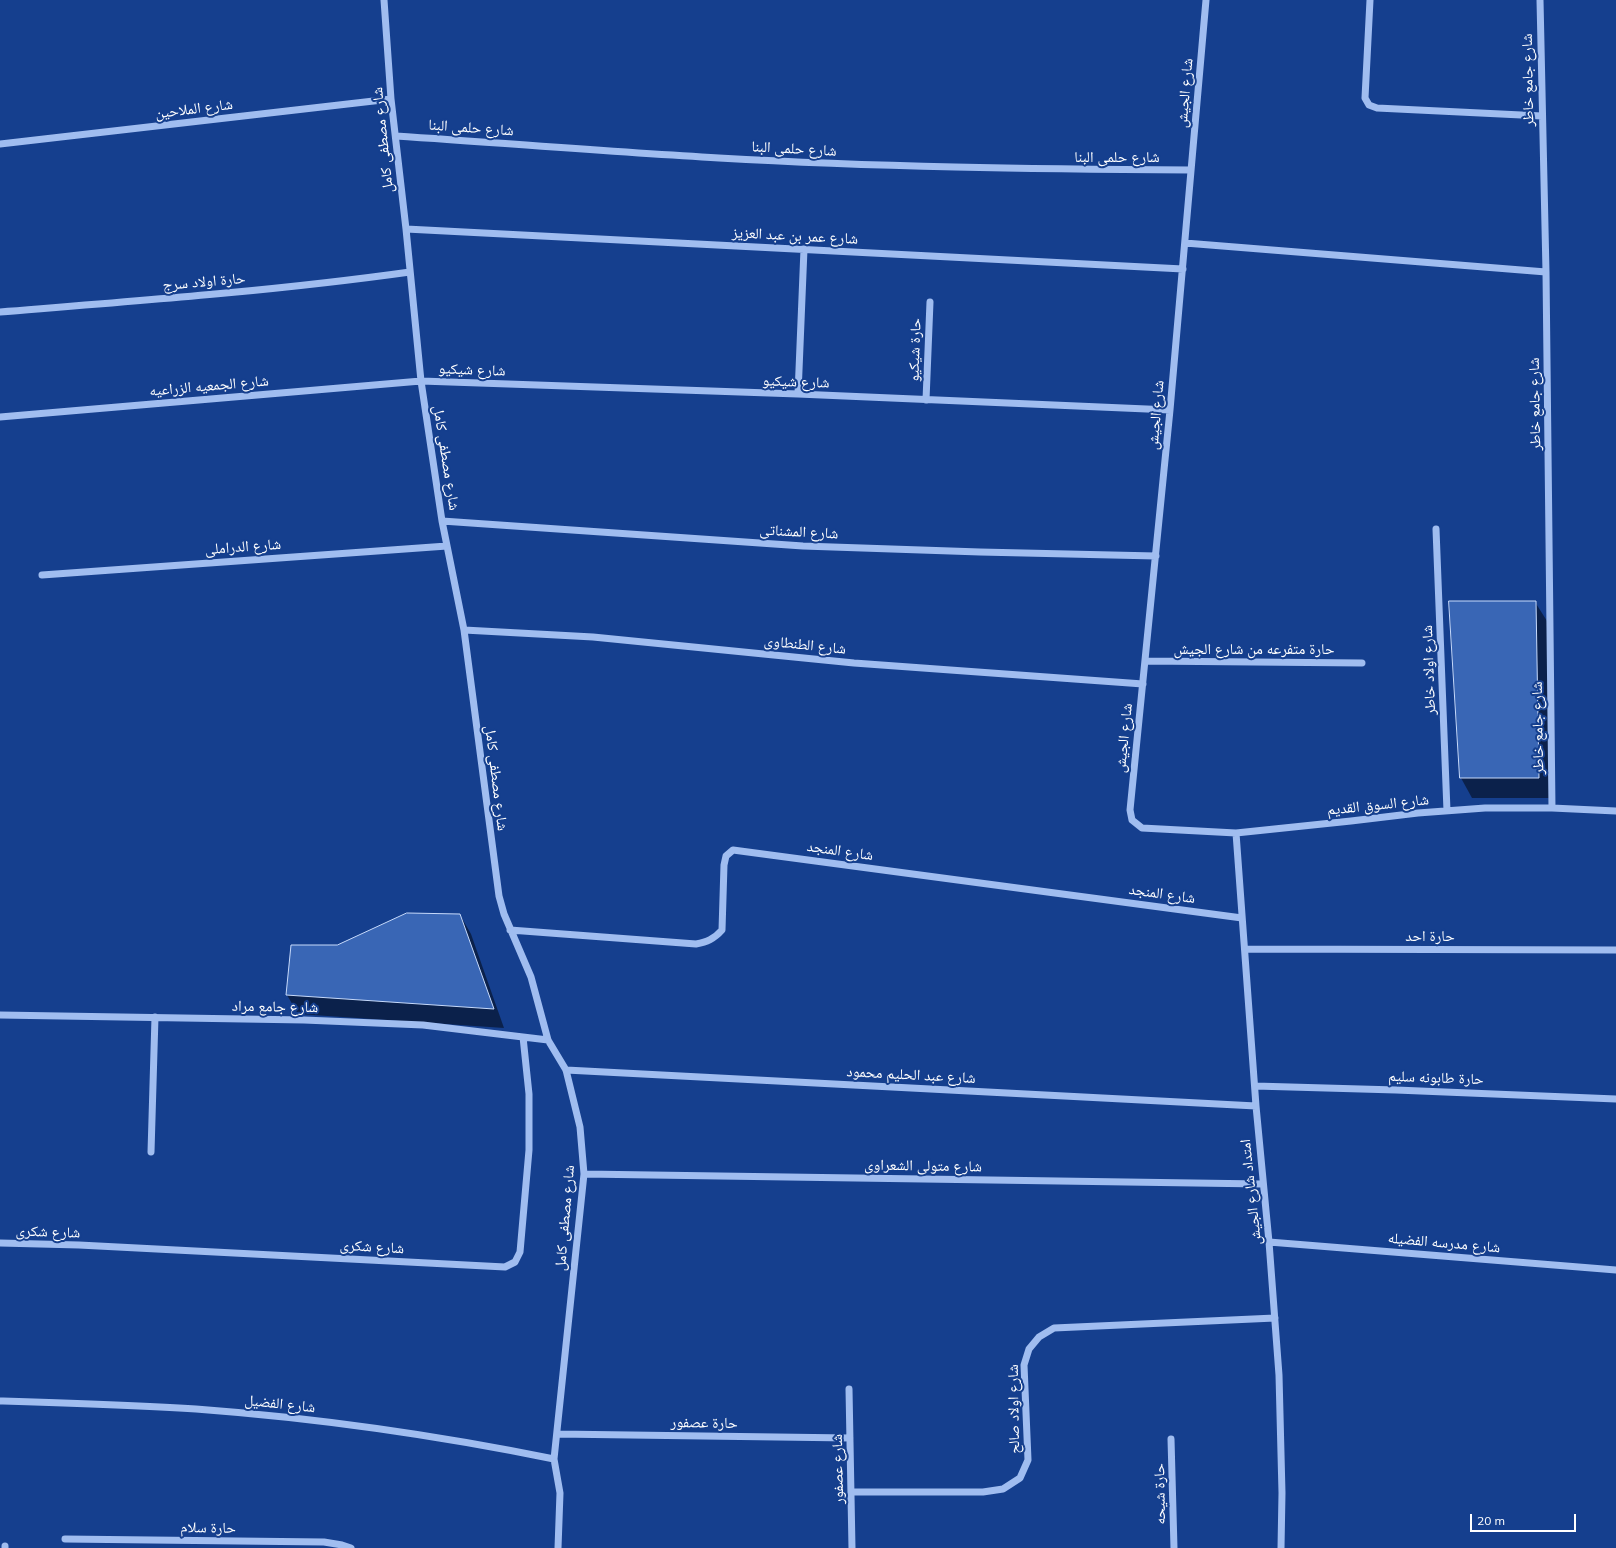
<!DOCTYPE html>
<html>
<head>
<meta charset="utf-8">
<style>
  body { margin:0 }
  #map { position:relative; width:1616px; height:1548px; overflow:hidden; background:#153f8e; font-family:Mulish,sans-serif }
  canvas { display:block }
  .scale { position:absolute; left:1470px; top:1514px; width:106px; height:18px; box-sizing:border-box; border:2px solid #fff; border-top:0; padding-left:5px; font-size:12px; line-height:14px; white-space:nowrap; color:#fff; -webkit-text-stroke:3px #153f8e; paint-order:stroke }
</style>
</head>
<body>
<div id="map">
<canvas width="1616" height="1548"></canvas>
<div class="scale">20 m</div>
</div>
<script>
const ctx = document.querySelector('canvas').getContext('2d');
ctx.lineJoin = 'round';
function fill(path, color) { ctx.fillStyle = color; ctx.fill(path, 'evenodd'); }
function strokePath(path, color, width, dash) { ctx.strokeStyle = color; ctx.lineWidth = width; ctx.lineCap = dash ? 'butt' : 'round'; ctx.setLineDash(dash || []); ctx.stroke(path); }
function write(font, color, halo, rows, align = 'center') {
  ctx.font = font + ' Mulish,"Noto Naskh Arabic",sans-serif'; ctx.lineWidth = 4; ctx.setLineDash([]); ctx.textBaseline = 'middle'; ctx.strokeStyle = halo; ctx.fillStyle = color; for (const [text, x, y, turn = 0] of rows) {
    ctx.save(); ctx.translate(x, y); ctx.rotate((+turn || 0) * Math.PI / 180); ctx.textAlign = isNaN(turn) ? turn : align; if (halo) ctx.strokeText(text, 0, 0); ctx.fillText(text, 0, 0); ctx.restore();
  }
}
fill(new Path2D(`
  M1450,602H1535L1547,621L1550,798H1472L1461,778Z
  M460,915L471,934L504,1028L298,1014L287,995L337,946Z`), '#0007');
const building = new Path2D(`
  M1449,601H1536L1539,778H1460Z
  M407,913L460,914L494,1009L286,995L291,945H337Z`);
fill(building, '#3966b5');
strokePath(building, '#c7dafb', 1);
strokePath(new Path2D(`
  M384,0L391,99L406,229L421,381L442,521L464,630L499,896L504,914L531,977L548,1040L566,1070L580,1127L584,1174L554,1459L560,1493L558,1548
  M1206,0L1170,410L1130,810L1132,820L1142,828L1236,833L1351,821L1418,813L1485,808H1552L1616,811
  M1370,0L1365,98L1369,105L1377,108L1542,116
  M1540,0L1546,272L1552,808
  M396,136C504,143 611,152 719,158C876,167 1034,169 1191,170
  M0,144L391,99
  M406,229L1183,269
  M1185,243L1546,272
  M0,312C137,301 274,291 410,272
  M798,394L804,249
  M926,400L930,302
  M0,417L421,381L798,394L1170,410
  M442,521L803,546L980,552L1156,556
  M1436,529L1447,811
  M42,575L447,546
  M464,630L593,637L854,663L1143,684
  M1145,661L1362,663
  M1236,833L1256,1106L1269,1242L1279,1375L1282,1493L1281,1548
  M510,930L696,944C707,942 714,939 722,930L724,865L726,856L733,850L1242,918
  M1245,949L1616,950
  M0,1015L304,1020L423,1025L548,1040
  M566,1070L1256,1106
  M1255,1086L1396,1090L1616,1099
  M151,1152L155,1017
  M584,1174L1262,1184
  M1269,1242L1616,1270
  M0,1243L79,1245L505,1267L515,1262L520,1252L529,1150V1094L523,1037
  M849,1389L852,1548
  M0,1401C65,1403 131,1405 196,1409C316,1418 436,1435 554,1459
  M557,1434L850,1438
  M1171,1439L1174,1548
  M851,1492H983L1003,1489L1020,1478L1028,1460L1024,1365L1029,1349L1039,1337L1054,1328L1275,1318
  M65,1539L324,1542L342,1545L351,1548
  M5,1548V1546`), '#a0bdf0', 7);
write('15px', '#fff', '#153f8e', [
  ["شارع جامع خاطر",1528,80,-91],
  ["شارع الجيش",1185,93,-85],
  ["شارع الملاحين",194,109,-7],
  ["شارع حلمى البنا",471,128,4],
  ["شارع مصطفى كامل",383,140,-96],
  ["شارع حلمى البنا",794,149,3],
  ["شارع حلمى البنا",1117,157],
  ["شارع عمر بن عبد العزيز",795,236,3],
  ["حارة اولاد سرج",204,282,-5],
  ["حارة شيكيو",915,350,-88],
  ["شارع شيكيو",472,370,2],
  ["شارع شيكيو",796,382,2],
  ["شارع الجمعيه الزراعيه",209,386,-5],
  ["شارع جامع خاطر",1535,404,-91],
  ["شارع الجيش",1156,415,-85],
  ["شارع مصطفى كامل",446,458,81],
  ["شارع المشناتى",799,532,3],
  ["شارع الدراملى",243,547,-4],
  ["شارع الطنطاوى",805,645,6],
  ["حارة متفرعه من شارع الجيش",1254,649],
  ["شارع اولاد خاطر",1429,670,-92],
  ["شارع جامع خاطر",1538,728,-91],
  ["شارع الجيش",1124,738,-84],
  ["شارع مصطفى كامل",496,778,83],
  ["شارع السوق القديم",1378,805,-6],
  ["شارع المنجد",840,851,8],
  ["شارع المنجد",1162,894,8],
  ["حارة احد",1430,936],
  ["شارع جامع مراد",275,1007,1],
  ["شارع عبد الحليم محمود",911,1075,3],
  ["حارة طابونه سليم",1436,1078,2],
  ["شارع متولى الشعراوى",923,1166,1],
  ["امتداد شارع الجيش",1251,1192,-96],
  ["شارع مصطفى كامل",565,1218,-85],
  ["شارع شكرى",48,1232,2],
  ["شارع مدرسه الفضيله",1444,1243,5],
  ["شارع شكرى",372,1247,3],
  ["شارع الفضيل",280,1404,6],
  ["شارع اولاد صالح",1014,1409,-91],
  ["حارة عصفور",704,1423,1],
  ["شارع عصفور",838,1469,-91],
  ["حارة شيحه",1160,1494,-91],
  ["حارة سلام",208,1528,1]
]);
</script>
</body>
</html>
